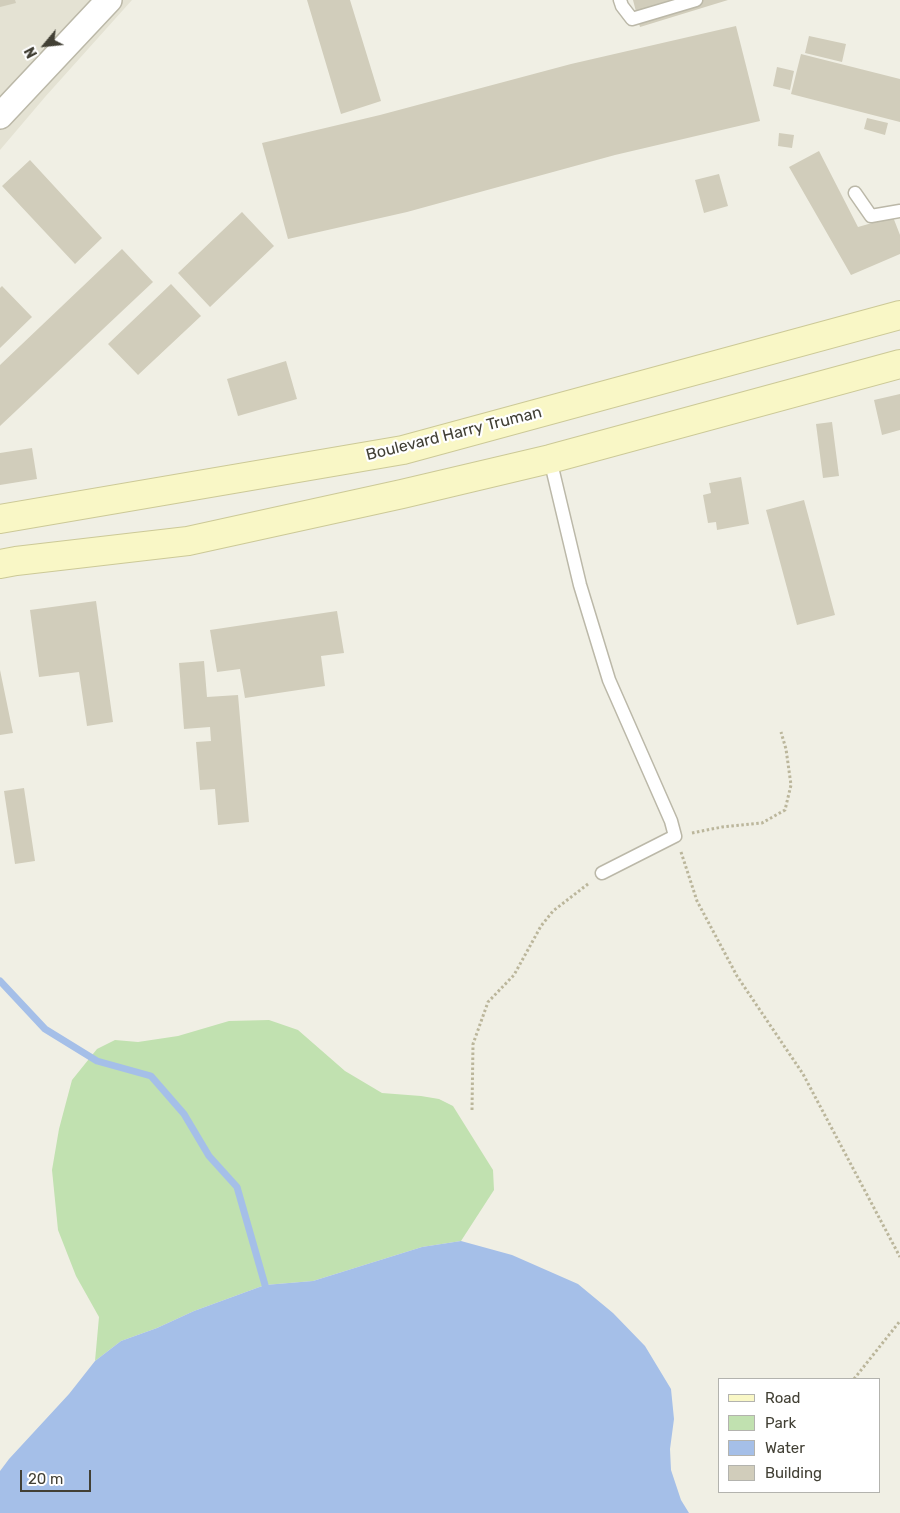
<!DOCTYPE html>
<html>
<head>
<meta charset="utf-8">
<style>
  body { margin:0 }
  #map { position:relative; width:900px; height:1513px; overflow:hidden; background:#f0efe4; font-family:Rubik,sans-serif }
  canvas { display:block }
  .legend { position:absolute; left:718px; top:1378px; width:162px; height:115px; box-sizing:border-box; background:#fff; border:1px solid #b3b3ae; margin:0; padding:6px 9px; list-style:none; font-size:15px; color:#424035 }
  .legend li { display:flex; align-items:center; gap:10px; height:25px }
  .legend b { width:25px; border:1px solid #b3b3ae }
  .north { position:absolute; left:20px; top:20px; width:50px; height:50px; -webkit-text-stroke:4px #fff; paint-order:stroke; rotate:242deg; font-size:14px; font-weight:700; line-height:20px; text-align:center; color:#424035 }
  .north::after { content:''; display:block; margin:auto; width:18px; height:22px; background:#424035; clip-path:polygon(50% 0,100% 100%,50% 72%,0 100%) }
  .scale { position:absolute; left:20px; top:1470px; width:71px; height:22px; box-sizing:border-box; border:2px solid #424035; border-top:0; padding-left:6px; font-size:15px; line-height:18px; white-space:nowrap; color:#424035; -webkit-text-stroke:4px #fff; paint-order:stroke }
</style>
</head>
<body>
<div id="map">
<canvas width="900" height="1513"></canvas>
<ul class="legend">
<li><b style="height:6px;background:#f9f7c6"></b>Road</li>
<li><b style="height:14px;background:#c1e1b0"></b>Park</li>
<li><b style="height:14px;background:#a5bfe8"></b>Water</li>
<li><b style="height:14px;background:#d1cdbb"></b>Building</li>
</ul>
<div class="north">N</div>
<div class="scale">20 m</div>
</div>
<script>
const ctx = document.querySelector('canvas').getContext('2d');
ctx.lineJoin = 'round';
function fill(path, color) { ctx.fillStyle = color; ctx.fill(path, 'evenodd'); }
function strokePath(path, color, width, dash) { ctx.strokeStyle = color; ctx.lineWidth = width; ctx.lineCap = dash ? 'butt' : 'round'; ctx.setLineDash(dash || []); ctx.stroke(path); }
function write(font, color, halo, rows, align = 'center') {
  ctx.font = font + ' Rubik,sans-serif'; ctx.lineWidth = 4.5; ctx.setLineDash([]); ctx.textBaseline = 'middle'; ctx.strokeStyle = halo; ctx.fillStyle = color; for (const [text, x, y, turn = 0] of rows) {
    ctx.save(); ctx.translate(x, y); ctx.rotate((+turn || 0) * Math.PI / 180); ctx.textAlign = isNaN(turn) ? turn : align; if (halo) ctx.strokeText(text, 0, 0); ctx.fillText(text, 0, 0); ctx.restore();
  }
}
fill(new Path2D(`
  M0,0H132L45,97L0,150Z`), '#e4e2d3');
fill(new Path2D(`
  M269,1020L298,1030L345,1071L382,1093L421,1096L439,1099L453,1106L493,1170L494,1190L461,1241L422,1247L313,1281L265,1285L194,1311L157,1328L121,1341L95,1361L99,1317L76,1276L58,1230L52,1170L59,1129L72,1080L97,1049L115,1040L138,1042L178,1036L229,1021Z`), '#c1e1b0');
fill(new Path2D(`
  M461,1241L512,1255L578,1284L613,1313L645,1346L671,1389L674,1419L670,1449L671,1470L681,1500L689,1513H0V1471L9,1459L69,1394L95,1361L121,1341L157,1328L194,1311L265,1285L313,1281L422,1247Z`), '#a5bfe8');
strokePath(new Path2D(`
  M0,981L45,1029L97,1061L151,1076L184,1114L209,1156L237,1187L265,1285`), '#a5bfe8', 7);
fill(new Path2D(`
  M0,0H15L16,3L0,7Z
  M307,0H350L381,101L341,114Z
  M633,0H728L640,27Z
  M736,26L760,121L615,155L407,212L288,239L262,143L380,115L571,64Z
  M809,36L846,44L842,62L805,53Z
  M801,54L900,79V122L791,94Z
  M777,67L794,71L790,90L773,86Z
  M867,118L888,123L885,135L864,129Z
  M779,133L794,135L792,148L778,146Z
  M819,151L858,227L893,217L900,235V254L851,275L789,167Z
  M30,160L102,238L75,264L2,186Z
  M719,174L728,206L704,213L695,180Z
  M242,212L274,246L210,307L178,273Z
  M122,249L153,282L0,426V365Z
  M171,284L201,316L138,375L108,344Z
  M2,286L32,317L0,348V288Z
  M286,361L297,399L238,416L227,379Z
  M900,394V430L882,435L874,400Z
  M832,422L839,476L823,478L816,424Z
  M32,448L37,479L0,485V453Z
  M741,477L749,524L717,530L716,522L708,523L703,495L711,493L709,483Z
  M804,500L835,615L797,625L766,510Z
  M96,601L113,722L87,726L79,672L39,677L30,610Z
  M337,611L344,653L321,656L325,686L245,698L240,669L217,672L210,630Z
  M204,661L207,697L238,695L249,822L218,825L215,789L200,790L196,742L211,741L210,727L184,729L179,663Z
  M0,670L13,733L0,735Z
  M24,788L35,861L15,864L4,791Z`), '#d1cdbb');
const service = new Path2D(`
  M620,0L622,6L632,19L696,0
  M855,193L871,216L900,211
  M550,459L580,585L609,680L671,821L675,836L602,873`);
const minor = new Path2D(`
  M0,116L109,0`);
const secondary = new Path2D(`
  M0,519L403,450L900,315
  M0,564L16,561L188,541L402,494L550,459L900,364`);
strokePath(service, '#bbb8a8', 15);
strokePath(minor, '#bbb8a8', 28);
strokePath(secondary, '#ccc997', 30);
strokePath(new Path2D(`
  M692,833L722,827L762,823L785,810L791,785L786,749L781,732
  M681,852L697,901L737,976L803,1074L900,1257
  M472,1110L473,1044L488,1002L514,975L541,926L553,911L588,884
  M854,1379L900,1321`), '#bbb69b', 3, [2.5, 2.5]);
strokePath(service, '#fff', 12);
strokePath(minor, '#fff', 25);
strokePath(secondary, '#f9f7c6', 28);
write('16px', '#424035', '#fff', [
  ["Boulevard Harry Truman",454,434,-14]
]);
</script>
</body>
</html>
